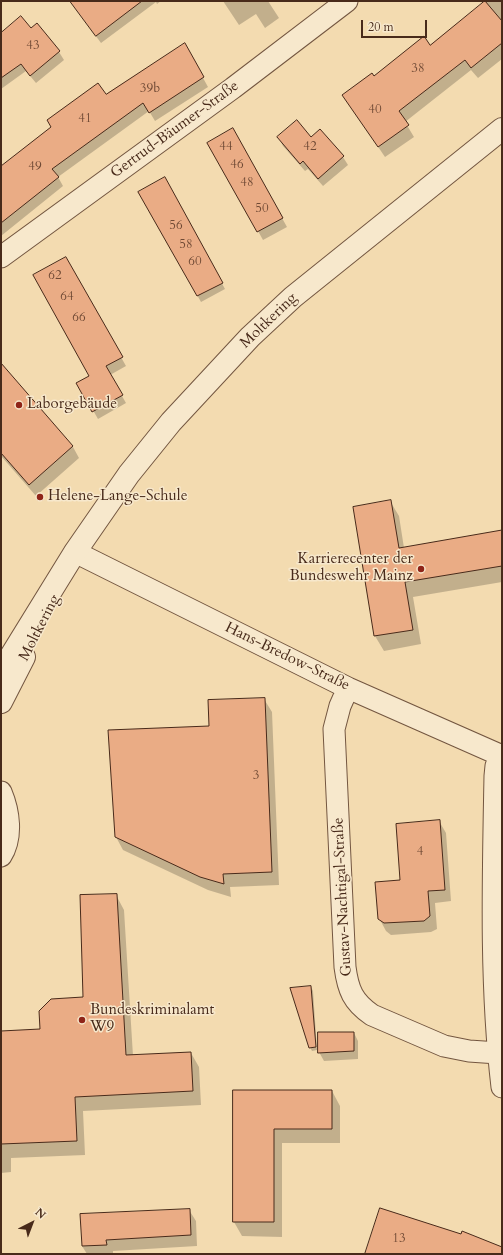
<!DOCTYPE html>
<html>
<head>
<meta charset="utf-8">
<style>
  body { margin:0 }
  #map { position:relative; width:503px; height:1255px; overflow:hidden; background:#f3dbb0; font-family:Cardo,serif }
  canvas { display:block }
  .frame { position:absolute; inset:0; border:2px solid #482a1a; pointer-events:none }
  .north { position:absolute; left:12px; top:1203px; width:40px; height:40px; -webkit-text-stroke:3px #f7e8cc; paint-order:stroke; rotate:42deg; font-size:11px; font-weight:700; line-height:16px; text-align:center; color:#482a1a }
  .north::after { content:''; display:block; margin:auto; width:14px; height:18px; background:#482a1a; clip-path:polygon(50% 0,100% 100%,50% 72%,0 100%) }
  .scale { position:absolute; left:361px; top:20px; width:66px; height:18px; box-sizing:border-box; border:2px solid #482a1a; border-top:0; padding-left:5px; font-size:12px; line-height:14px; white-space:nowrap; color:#482a1a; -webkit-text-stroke:3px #f7e8cc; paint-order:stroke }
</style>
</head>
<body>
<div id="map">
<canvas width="503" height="1255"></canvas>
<div class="frame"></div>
<div class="north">N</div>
<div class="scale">20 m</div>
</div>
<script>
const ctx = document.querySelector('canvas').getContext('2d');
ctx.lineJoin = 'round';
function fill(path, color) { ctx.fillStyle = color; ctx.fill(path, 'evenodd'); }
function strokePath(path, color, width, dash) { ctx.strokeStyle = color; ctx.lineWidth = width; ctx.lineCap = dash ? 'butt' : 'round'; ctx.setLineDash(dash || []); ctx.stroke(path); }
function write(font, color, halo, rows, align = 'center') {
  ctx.font = font + ' Cardo,serif'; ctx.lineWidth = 3; ctx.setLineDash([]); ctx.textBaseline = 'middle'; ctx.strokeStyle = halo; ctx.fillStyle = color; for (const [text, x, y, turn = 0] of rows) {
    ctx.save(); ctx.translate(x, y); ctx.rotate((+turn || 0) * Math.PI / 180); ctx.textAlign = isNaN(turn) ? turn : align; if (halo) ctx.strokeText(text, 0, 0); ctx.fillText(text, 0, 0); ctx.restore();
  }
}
fill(new Path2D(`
  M70,1H161L157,4L156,2L101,43Z
  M223,1H268L279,18L265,28L256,14L239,25Z
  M486,1H502V59L478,78L471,70L405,122L414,137L385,157L343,95L430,46Z
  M37,24L59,52L64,60L36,83L26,71L1,89V34L31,29Z
  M185,45L208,87L155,121L149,111L58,177L63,186L1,236V168L52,127L106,96Z
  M233,130L287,227L263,240L209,143Z
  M278,137L311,138L343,157L348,165L323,186L308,169L305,171L283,146Z
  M165,179L225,289L201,302L140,192Z
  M65,258L126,366L110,375L126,403L98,419L78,384L91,376Z
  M1,365L73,447L79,458L36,496L1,456Z
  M390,501L399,516L404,548L502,531V582L413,597L421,644L384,651L375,636L354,507Z
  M264,699L272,712L279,885L230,887L231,897L208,890L123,850L116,837L210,727Z
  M439,821L446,833L451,901L435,903L437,929L431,932L391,935L386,931L379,918L401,881Z
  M116,895L124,910L133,1056L191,1053L199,1067L201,1105L83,1111L85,1155L11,1158V1172L1,1173V1032L41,1030L84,998Z
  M311,987L313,991L317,1050L312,1051L310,1047Z
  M354,1033L358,1041V1059L324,1061L319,1052Z
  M234,1091H332L340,1106V1143H282V1237L242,1236L234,1222Z
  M189,1210L196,1221L197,1246L113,1251V1254H87L82,1246Z`), '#0003');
const building = new Path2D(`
  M70,1H142L96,36Z
  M485,1L502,21V43L471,68L465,60L399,111L409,125L378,147L342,95L372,73L374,76L424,36L430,45Z
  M21,16L31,28L37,23L60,51L30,76L21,64L1,78V33Z
  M185,43L204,77L149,113L143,103L52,169L59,177L1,223V166L51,127L47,120L98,83L106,94Z
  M297,120L311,137L320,129L344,156L318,179L303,161L300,164L277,137Z
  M233,128L283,218L257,232L207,143Z
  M165,177L223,283L197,296L138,192Z
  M66,257L123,357L106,366L123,395L92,412L76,383L89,376L33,275Z
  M1,363L73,446L29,485L1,453Z
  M391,500L399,548L502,530V566L405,582L413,630L374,636L353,507Z
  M265,698L272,872L223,874L224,884L200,877L115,837L108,730L209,726L208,700Z
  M440,820L445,890L428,891L430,916L424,921L384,923L378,919L375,882L400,880L396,824Z
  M117,894L126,1055L191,1052L193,1091L75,1097L77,1141L1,1144V1031L40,1029L39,1011L51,999L83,997L80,895Z
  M311,986L316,1047L309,1048L290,988Z
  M318,1032H354V1051L318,1053Z
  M233,1090H332V1129H274V1222H233Z
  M380,1208L461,1234L462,1231L502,1247V1254H365Z
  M190,1209L191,1235L106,1240L107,1245L82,1246L80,1214Z`);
fill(building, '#eaac85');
strokePath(building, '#482a1a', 1);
const minor = new Path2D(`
  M1,257L233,88L347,1
  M75,552L348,688L502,756
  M348,688L340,706L334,729L345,967C348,990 353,1002 372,1015L444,1046L469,1051L498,1053
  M500,755L496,766L495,776C493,880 490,984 502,1087
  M1,792C9,811 13,837 1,856`);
const tertiary = new Path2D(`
  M1,672L75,552L129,474L171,422L250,337L293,297L502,129
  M1,702L24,657`);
strokePath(minor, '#735640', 23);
strokePath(tertiary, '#735640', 24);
strokePath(minor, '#f7e8cc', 21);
strokePath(tertiary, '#f7e8cc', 22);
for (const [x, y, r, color] of [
  [19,405,4,"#8f2418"],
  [40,497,4,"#8f2418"],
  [421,569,4,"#8f2418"],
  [82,1020,4,"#8f2418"]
]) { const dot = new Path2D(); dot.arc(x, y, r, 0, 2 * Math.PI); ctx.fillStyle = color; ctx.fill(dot); strokePath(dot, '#f7e8cc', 1.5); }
write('13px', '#704a35', null, [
  ["43",33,46],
  ["38",418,69],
  ["39b",150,89],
  ["40",375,110],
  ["41",85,119],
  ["44",226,147],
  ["42",310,147],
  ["46",237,165],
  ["49",35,167],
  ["48",247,183],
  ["50",262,209],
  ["56",176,226],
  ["58",186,245],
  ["60",195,262],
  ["62",55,276],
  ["64",67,297],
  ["66",79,318],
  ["3",256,776],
  ["4",420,852],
  ["13",399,1239]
]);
write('15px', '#482a1a', '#f7e8cc', [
  ["Gertrud-Bäumer-Straße",175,130,-36],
  ["Moltkering",269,321,-44],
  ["Moltkering",40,628,-63],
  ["Hans-Bredow-Straße",287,657,26],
  ["Gustav-Nachtigal-Straße",343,897,-93]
]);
write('15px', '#482a1a', '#f7e8cc', [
  ["Laborgebäude",27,405],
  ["Helene-Lange-Schule",48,497],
  ["Karrierecenter der",413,560,"right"],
  ["Bundeswehr Mainz",413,577,"right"],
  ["Bundeskriminalamt",90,1011],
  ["W9",90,1028]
], 'left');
</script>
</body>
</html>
